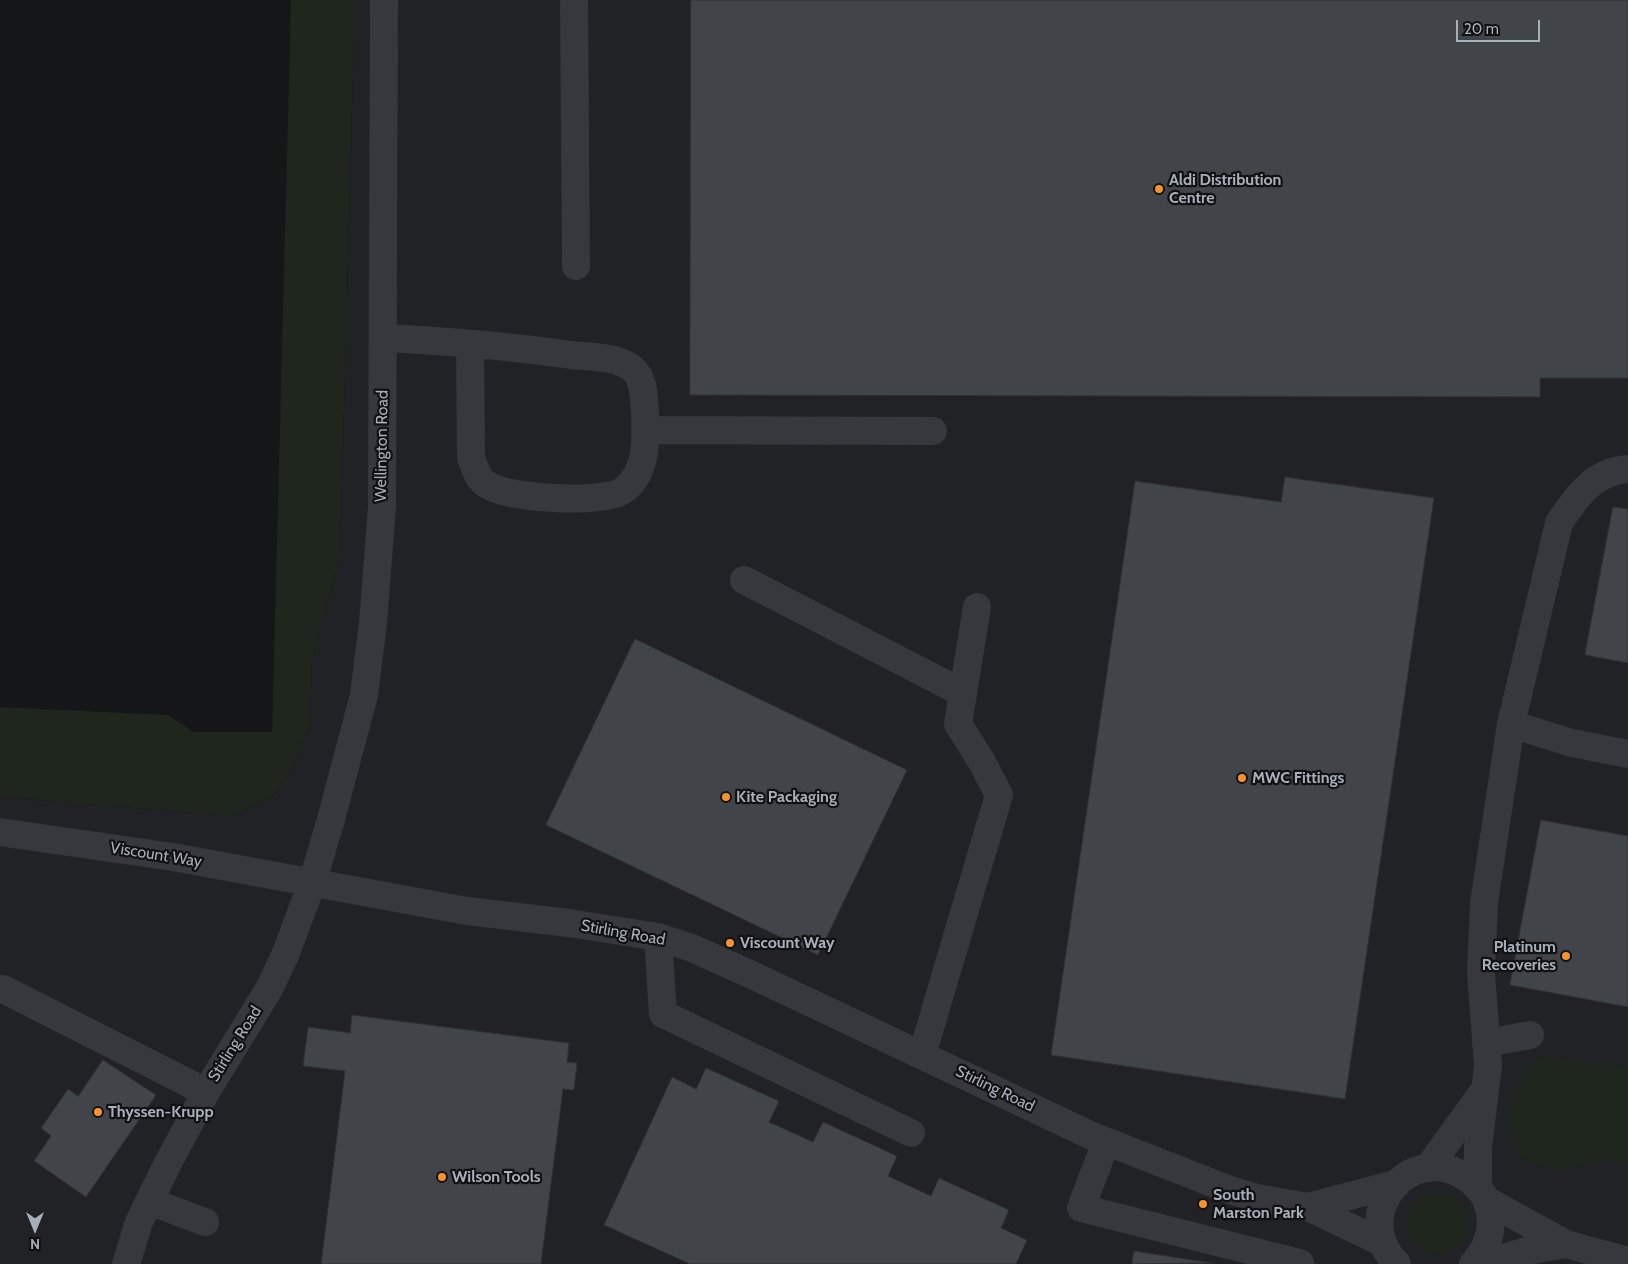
<!DOCTYPE html>
<html>
<head>
<meta charset="utf-8">
<style>
  body { margin:0 }
  #map { position:relative; width:1628px; height:1264px; overflow:hidden; background:#151618; font-family:Cabin,sans-serif }
  canvas { display:block }
  .north { position:absolute; left:10px; top:1204px; width:50px; height:50px; -webkit-text-stroke:4px #111113; paint-order:stroke; rotate:180deg; font-size:14px; font-weight:700; line-height:20px; text-align:center; color:#a7afb8 }
  .north::after { content:''; display:block; margin:auto; width:18px; height:22px; background:#a7afb8; clip-path:polygon(50% 0,100% 100%,50% 72%,0 100%) }
  .scale { position:absolute; left:1456px; top:20px; width:84px; height:22px; box-sizing:border-box; border:2px solid #a7afb8; border-top:0; padding-left:6px; font-size:15px; line-height:18px; white-space:nowrap; color:#a7afb8; -webkit-text-stroke:4px #111113; paint-order:stroke }
</style>
</head>
<body>
<div id="map">
<canvas width="1628" height="1264"></canvas>
<div class="north">N</div>
<div class="scale">20 m</div>
</div>
<script>
const ctx = document.querySelector('canvas').getContext('2d');
ctx.lineJoin = 'round';
function fill(path, color) { ctx.fillStyle = color; ctx.fill(path, 'evenodd'); }
function strokePath(path, color, width, dash) { ctx.strokeStyle = color; ctx.lineWidth = width; ctx.lineCap = dash ? 'butt' : 'round'; ctx.setLineDash(dash || []); ctx.stroke(path); }
function write(font, color, halo, rows, align = 'center') {
  ctx.font = font + ' Cabin,sans-serif'; ctx.lineWidth = 4.5; ctx.setLineDash([]); ctx.textBaseline = 'middle'; ctx.strokeStyle = halo; ctx.fillStyle = color; for (const [text, x, y, turn = 0] of rows) {
    ctx.save(); ctx.translate(x, y); ctx.rotate((+turn || 0) * Math.PI / 180); ctx.textAlign = isNaN(turn) ? turn : align; if (halo) ctx.strokeText(text, 0, 0); ctx.fillText(text, 0, 0); ctx.restore();
  }
}
fill(new Path2D(`
  M355,0H1628V1264H0V797L231,816L272,797L291,770L310,725L312,660L340,558Z`), '#212225');
fill(new Path2D(`
  M291,0H355L340,558L312,660L310,725L291,770L272,797L231,816L0,797V707L168,715L194,732H272Z
  M1537,1056L1596,1061L1628,1066V1165L1600,1160L1564,1171L1537,1165L1520,1156C1516,1146 1511,1136 1509,1126C1506,1101 1521,1075 1537,1056Z
  M1406 1223a31 31 0 1 1 62 0a31 31 0 1 1-62 0Z`), '#1e261d');
const building = new Path2D(`
  M691,0H1628V378H1540V397L690,395Z
  M1285,477L1434,498L1345,1099L1051,1055L1135,481L1281,502Z
  M1613,507L1628,509V663L1585,655Z
  M635,639L907,770L818,955L546,825Z
  M1541,820L1628,836V1007L1510,985Z
  M352,1015L569,1043L567,1062L577,1063L574,1090L563,1089L541,1264H321L345,1071L303,1066L308,1027L350,1033Z
  M103,1060L156,1095L86,1197L34,1161L51,1136L41,1128L68,1089L78,1096Z
  M706,1068L779,1101L769,1122L813,1142L823,1122L897,1156L888,1176L931,1196L939,1178L1009,1210L1001,1228L1027,1240L1016,1264H690L604,1225L672,1077L696,1089Z
  M1134,1251L1212,1263L1132,1264Z`);
fill(building, '#414448');
strokePath(building, '#2f3034', 1);
strokePath(new Path2D(`
  M574,0L576,266
  M383,338C446,341 509,346 571,355C590,357 617,356 633,369C645,379 644,401 645,415C646,441 647,475 622,491C603,504 504,499 486,484C477,478 475,468 471,458L470,344
  M646,430L933,431
  M744,580L963,693
  M1511,724L1572,743L1628,754
  M0,832L173,857L467,911L569,923L658,937L692,948L752,975L1090,1135L1230,1190L1257,1198L1308,1207L1383,1243
  M658,937L663,1014L911,1133
  M3,989L206,1092
  M1486,1043L1530,1035
  M922,1055L999,795L982,762L958,724L977,607
  M1106,1142L1081,1208L1300,1263
  M1428,1168L1483,1092
  M1478,1187V1147L1488,1066L1481,973L1484,903L1511,724L1559,523C1576,497 1594,471 1628,469
  M1486,1200L1566,1244L1628,1261
  M149,1201L205,1222
  M1308,1207L1395,1184
  M126,1264L139,1222L168,1163L206,1092L269,989L286,953L312,883L330,823L364,695L373,623L382,507L384,0
  M1397,1264C1348,1215 1411,1139 1467,1178C1477,1185 1486,1196 1489,1208C1494,1229 1488,1248 1473,1264
  M1483,1264L1527,1251L1566,1244`), '#36383d', 28);
for (const [x, y, r, color] of [
  [1159,189,5,"#f59330"],
  [1242,778,5,"#f59330"],
  [726,797,5,"#f59330"],
  [730,943,5,"#f59330"],
  [1566,956,5,"#f59330"],
  [98,1112,5,"#f59330"],
  [442,1177,5,"#f59330"],
  [1203,1204,5,"#f59330"]
]) { const dot = new Path2D(); dot.arc(x, y, r, 0, 2 * Math.PI); ctx.fillStyle = color; ctx.fill(dot); strokePath(dot, '#111113', 2); }
write('bold 16px', '#a7afb8', '#111113', [
  ["Aldi Distribution",1169,180],
  ["Centre",1169,198],
  ["MWC Fittings",1252,778],
  ["Kite Packaging",736,797],
  ["Viscount Way",740,943],
  ["Platinum",1556,947,"right"],
  ["Recoveries",1556,965,"right"],
  ["Thyssen-Krupp",108,1112],
  ["Wilson Tools",452,1177],
  ["South",1213,1195],
  ["Marston Park",1213,1213]
], 'left');
write('16px', '#a7afb8', '#111113', [
  ["Wellington Road",382,446,-89],
  ["Viscount Way",156,855,9],
  ["Stirling Road",623,933,10],
  ["Stirling Road",235,1044,-58],
  ["Stirling Road",995,1089,26]
]);
</script>
</body>
</html>
